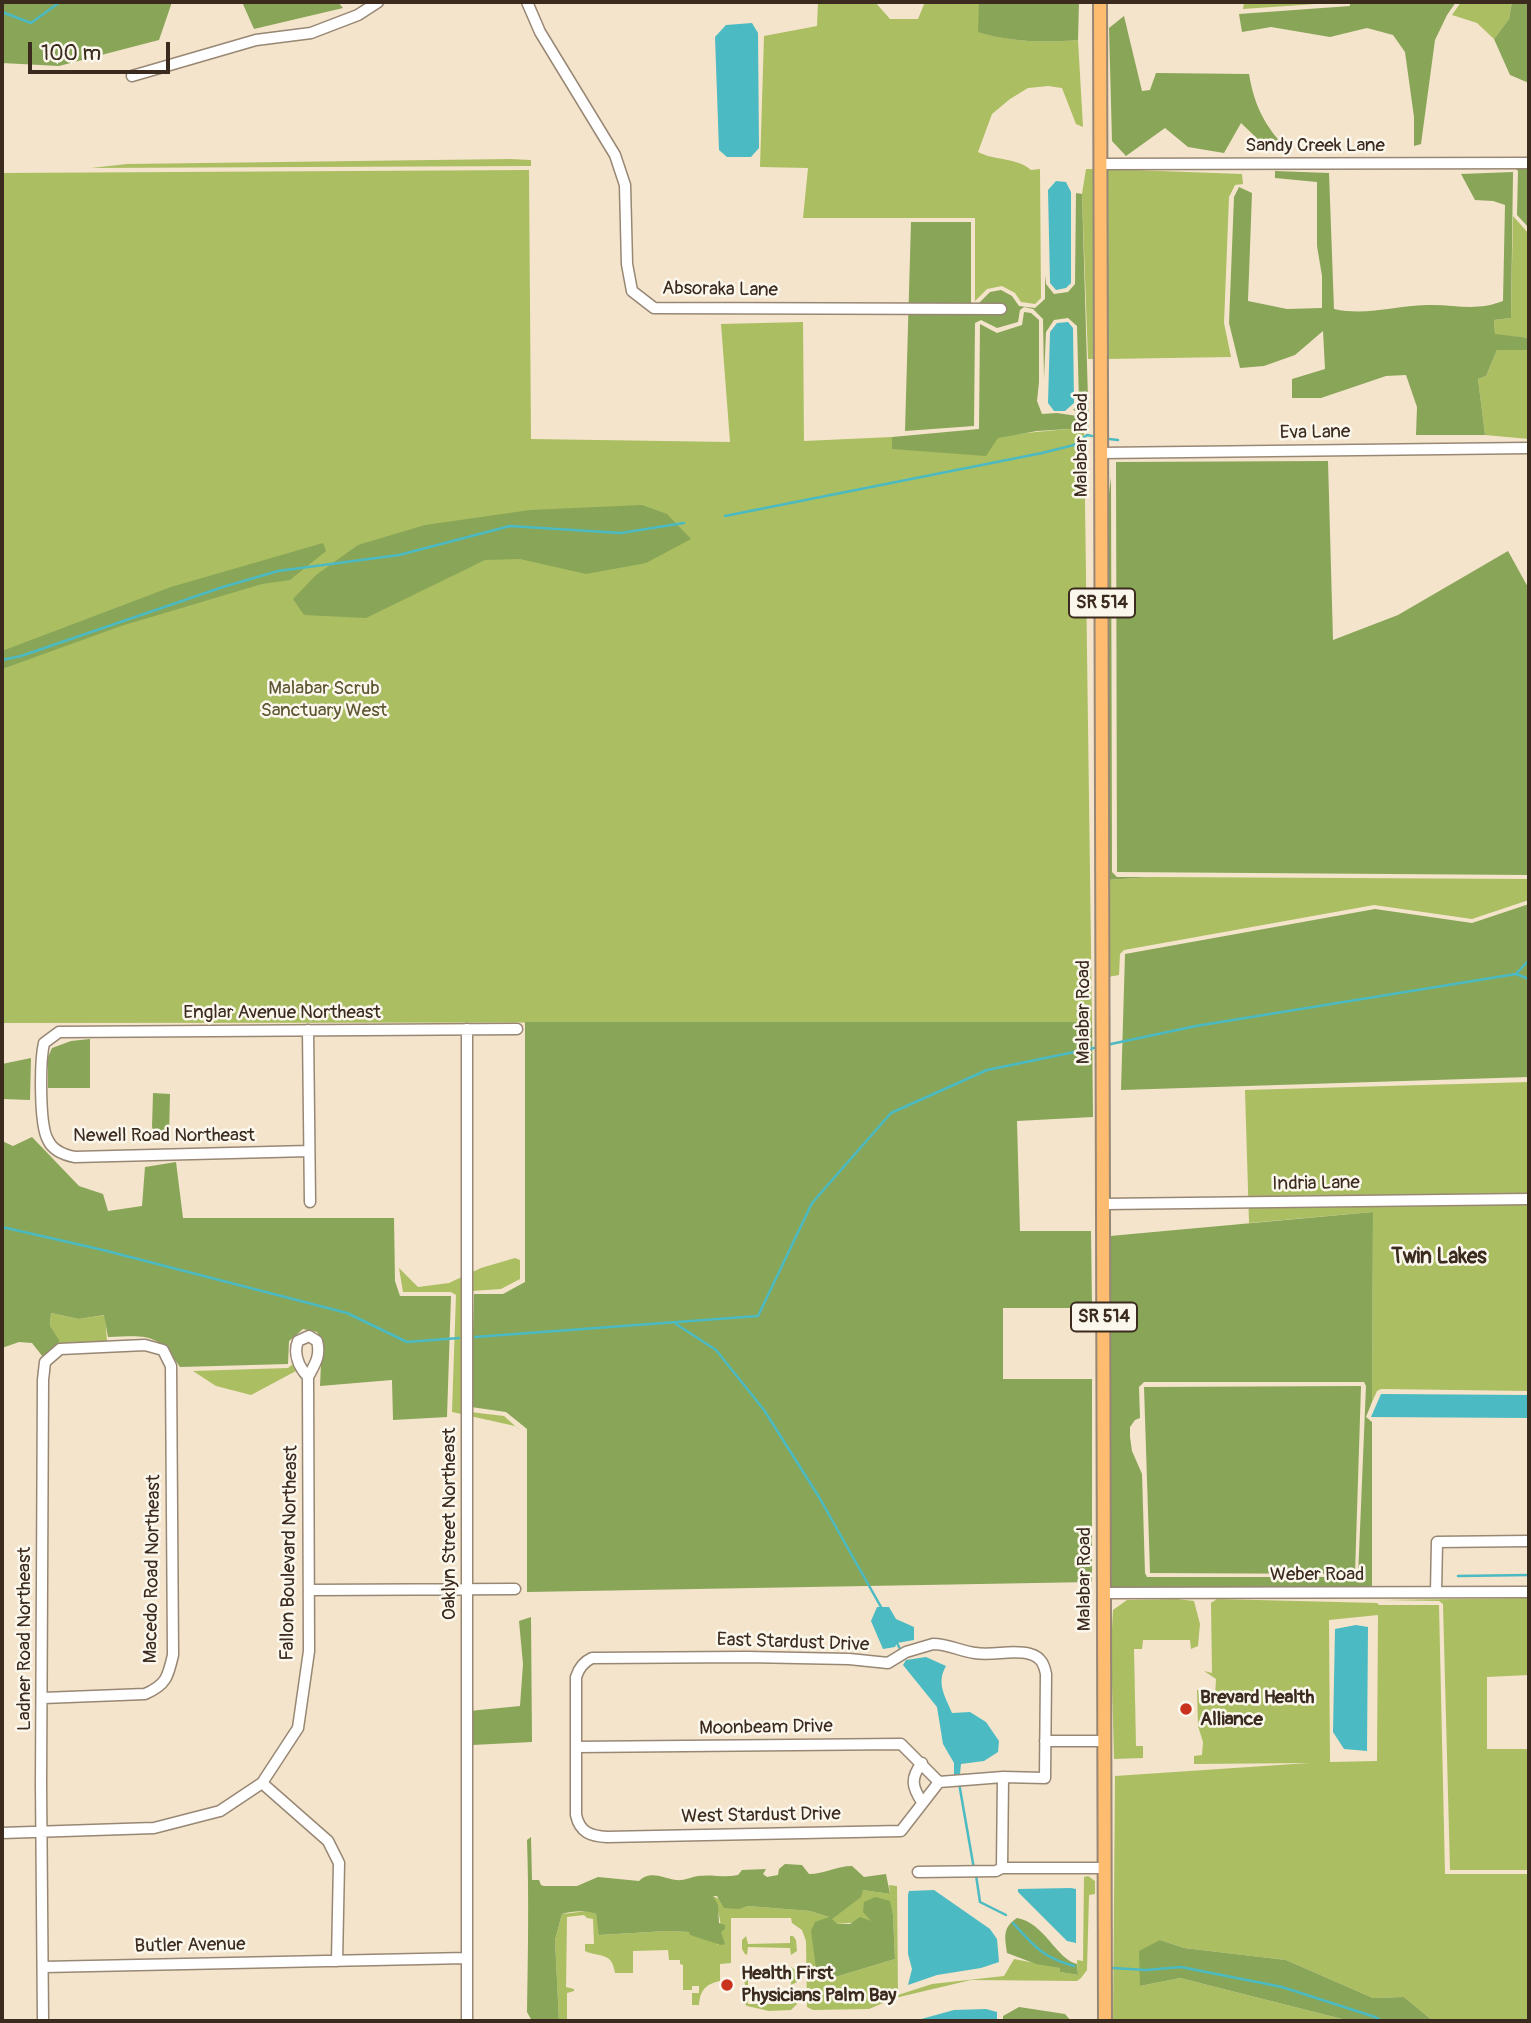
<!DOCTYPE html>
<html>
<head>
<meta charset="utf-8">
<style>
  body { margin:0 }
  #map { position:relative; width:1531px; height:2023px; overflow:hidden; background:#f4e4cb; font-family:Pangolin,sans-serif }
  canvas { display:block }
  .frame { position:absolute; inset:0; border:4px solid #3b2a1e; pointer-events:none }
  .scale { position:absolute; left:28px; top:42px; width:142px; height:32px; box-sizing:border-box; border:4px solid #3b2a1e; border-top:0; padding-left:9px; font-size:21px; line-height:24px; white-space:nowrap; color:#3b2a1e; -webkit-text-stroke:5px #fbf7ec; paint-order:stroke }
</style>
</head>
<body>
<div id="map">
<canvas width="1531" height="2023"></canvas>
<div class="frame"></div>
<div class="scale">100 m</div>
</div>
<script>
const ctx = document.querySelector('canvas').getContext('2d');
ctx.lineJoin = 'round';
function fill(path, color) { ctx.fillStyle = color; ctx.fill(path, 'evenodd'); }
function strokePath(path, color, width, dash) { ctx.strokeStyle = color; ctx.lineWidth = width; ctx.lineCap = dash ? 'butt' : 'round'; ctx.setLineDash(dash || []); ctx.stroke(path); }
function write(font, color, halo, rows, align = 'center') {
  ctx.font = font + ' Pangolin,sans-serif'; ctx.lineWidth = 5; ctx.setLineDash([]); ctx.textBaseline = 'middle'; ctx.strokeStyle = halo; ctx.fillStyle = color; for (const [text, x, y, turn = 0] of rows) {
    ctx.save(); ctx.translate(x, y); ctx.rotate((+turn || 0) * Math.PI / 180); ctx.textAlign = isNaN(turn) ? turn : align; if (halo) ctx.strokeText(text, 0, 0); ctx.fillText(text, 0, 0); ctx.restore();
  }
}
fill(new Path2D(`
  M818,2H875L890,19H918L925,2H979V32C1011,42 1044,43 1078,40L1083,127L1076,124L1062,88L1048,86L1028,88L1010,99L992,114L978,152C995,161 1016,157 1031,170L1040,169L1041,298L1035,304L1021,302L1015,293L1002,286L987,289L975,301V218H803L808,168L760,167L764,36L817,26Z
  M1244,2H1345L1243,9Z
  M1461,2H1512L1509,19L1494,39L1477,23L1452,15Z
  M510,159L531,160V166L91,168L127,164Z
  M1086,169H1095V359H1088L1082,194Z
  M1106,169L1242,174L1243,184L1235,185L1229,197L1224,323L1231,357L1106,359Z
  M529,170L531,439L730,442L721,324L803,322L804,441L892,437L893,449C957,442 1020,432 1084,428L1092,1022L2,1023V173Z
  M1513,216L1529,234V338L1495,335L1494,320L1511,318Z
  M1497,350H1529V439L1485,435L1478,379L1486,376Z
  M1152,877L1529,879V900L1472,919L1374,905L1124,950L1120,954L1119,975L1108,977L1107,880Z
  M1529,1082V1391L1381,1389L1377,1391L1372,1402L1373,1212L1249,1223L1245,1090Z
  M515,1258L520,1260V1279L501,1289L471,1291L470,1412L504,1416L522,1432L515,1426L452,1412L456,1295L451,1292H403L399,1268L418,1287L449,1283L481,1268Z
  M51,1313L79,1319L105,1315L107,1341L58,1346L50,1326Z
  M293,1364L296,1371L251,1395L216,1386L193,1371L288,1368Z
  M1529,1598V1675L1487,1677V1749H1529V1870H1450L1443,1604L1439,1601L1382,1600Z
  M1177,1599L1194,1601L1200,1624L1198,1646L1191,1649L1190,1640H1143L1142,1649H1134L1136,1746H1143V1758L1114,1759L1111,1646L1113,1610L1127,1600Z
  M1217,1599L1377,1603L1379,1605H1439L1445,1874H1529V2021H1433L1404,1997L1373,1998L1286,1960L1184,1948L1160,1940L1140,1986L1180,1978L1350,2021H1113L1115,1776L1309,1763L1194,1764V1756L1202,1755L1203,1742L1198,1726L1197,1690H1204L1215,1696L1216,1679L1204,1671L1212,1673L1211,1603ZM1378,1615L1377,1761L1330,1762L1329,1620Z
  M1088,1876L1095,1881V1894L1089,1895L1087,1970L1081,1978L1077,1981L971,1980L895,1998L869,2009L813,2010L807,2007L806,1941L802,1930L792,1923L791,1918H731V1963L720,1964V1981C706,1984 700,1990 699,2005H692V1993H699V1986H692V1990H683V1965L680,1964V1960H669L668,1950L633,1951V1973H615C612,1951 600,1958 585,1951V1944H594L593,1919L587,1918L584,1915L567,1917L566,1987L574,1989V1991L567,1993V2021H559L555,1940L562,1914L588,1911L596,1914L600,1935L667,1931L690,1932L691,1935L715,1941L718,1945C725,1929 718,1910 713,1896L740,1909L748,1906L810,1911L832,1918L863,1890L890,1894L889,1885L897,1886L898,1995L932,1984L1004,1976L1014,1959L1061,1968L1060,1972L1078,1975L1077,1960L1083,1961L1084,1877ZM889,1901L893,1915L895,1959L832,1978L829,1969L836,1924L873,1921Z
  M746,1936L748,1944L790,1943V1936H793L796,1940L797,1951L791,1955L790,1948L748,1947L747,1955L745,1954L742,1949V1940Z
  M747,1966L748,1974L791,1973V1967L797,1971V1982L791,1985V1978H748V1985H745L743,1969Z
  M747,1997L748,2004H791L793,1997L797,2004L791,2010L769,2011L747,2006L743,2002Z`), '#abbe62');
fill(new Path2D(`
  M2,2H172L159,40L59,66L2,63Z
  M242,2H338L343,8L254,29Z
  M979,2H1079L1078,40C1044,43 1010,42 978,32Z
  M1350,2H1456L1447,15L1435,40L1421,144L1414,146V117L1405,52L1393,35L1367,28L1330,37L1271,27L1242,32L1239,14L1350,6Z
  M1512,2H1529V83L1510,75L1494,39L1509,19Z
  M1124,16L1142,91L1150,90L1156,73L1249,74C1254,104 1264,125 1285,147L1265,146L1241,123L1224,153L1188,147L1165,128L1126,156L1112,141L1109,28Z
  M1529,163V228L1517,215L1518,171L1515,168H1506V164Z
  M1275,171L1329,173L1334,309C1366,316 1394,306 1427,305C1455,304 1475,312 1503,301L1505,205L1493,201L1475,200L1461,174L1513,172L1511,318L1494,320L1495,334L1529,338V350H1497L1486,376L1478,379L1485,435H1416L1417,407L1406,375L1386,376L1321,398H1292V379L1325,369L1323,331L1295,355L1264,366L1240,368L1229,323L1234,197L1239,187L1252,193L1248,301L1287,309L1322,308V276L1317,246V182L1275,178Z
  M1076,193L1082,194L1089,433L1088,415L1073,410L1079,403L1077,326L1068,318L1054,320L1046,332L1044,379L1043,319L1033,309L1024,307L1020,310L1018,322L997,328L981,320L975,323L974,426L905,431L911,222H971V303L977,305L990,292L1001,290L1012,296L1019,306L1035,308L1045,299V275L1046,284L1054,294L1068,292L1075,284Z
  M1024,312L1031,313L1039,320V382L1037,401L1042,414L1057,413L1084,417V428L1037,431L998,438L986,456L892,449V437L979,429L980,324L997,333L1022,325Z
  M1328,461L1333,640L1398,615L1508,551L1529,589V875L1117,872L1116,462Z
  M1111,477L1112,872L1117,877H1152L1107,880V510Z
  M642,505L667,514L691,539L646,563L586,574L520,559L485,560L366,618L304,615L293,599L316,575L358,545L425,525L530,510Z
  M323,543L326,551L290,580L262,584L121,626L2,669V651L171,587Z
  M1529,904V1077L1121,1090L1125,954L1375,909L1472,923Z
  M525,1022H1092L1093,1117L1017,1121L1020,1231H1091L1092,1308H1003V1379H1092V1582L527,1592V1429L506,1412L471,1407L474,1294H503L525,1282Z
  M90,1039V1088H48V1057L52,1048L71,1041Z
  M31,1058L30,1100L2,1099V1064Z
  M153,1093L170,1094L169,1137L158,1141L152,1127Z
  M32,1137L79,1186L103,1194L108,1211L142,1206L145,1167L176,1162L183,1218H394L395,1281L400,1296H451L447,1417L393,1420L392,1380L320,1386L322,1341L317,1332L303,1329L289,1341L288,1364L180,1367C157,1332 147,1336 108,1337L104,1315L79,1319L51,1313L50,1326L59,1340L58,1346L43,1357L32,1343L19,1342L2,1348V1141L13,1146Z
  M1373,1212L1372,1402L1366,1417L1372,1422V1587L1110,1588V1236ZM1144,1382H1364L1366,1386L1358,1577H1147L1145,1573L1142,1474L1132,1451L1130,1437V1427L1135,1420L1140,1418L1139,1387Z
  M1361,1386L1355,1574L1150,1573L1144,1387Z
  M531,1617L532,1742L472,1745L469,1711L520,1706L523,1664L519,1621Z
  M531,1837L532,1880H539L541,1885L544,1886H577L598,1877L639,1881C650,1870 663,1878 676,1880C684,1881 691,1877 698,1876C712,1874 724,1878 738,1875L742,1870L766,1869L763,1874L767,1877L778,1875L779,1869L785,1864L802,1865L809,1874C824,1874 837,1866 852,1866L864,1877L886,1874L890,1894L863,1890L861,1897L832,1919L837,1924H850L860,1917L871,1921L863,1912L864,1902L875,1897L890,1901L893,1915L895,1959L832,1978L829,1969L816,1968L811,1931L815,1922L829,1917L810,1911L748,1906L740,1909L724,1908L717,1896H713L718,1905L719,1923L725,1925V1929L721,1932L725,1944L721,1945L690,1935L689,1932L667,1931L599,1935L596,1914C585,1910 573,1911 562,1914L555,1940L559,2021H532L527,2012C528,1954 529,1897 527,1840Z
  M1017,1918C1044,1922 1057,1960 1077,1964L1078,1975L1060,1972V1968L1036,1964L1007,1953C1005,1937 1002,1928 1017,1918Z
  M1160,1940L1184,1948L1286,1960L1373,1998L1404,1997L1433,2021H1350L1180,1978L1140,1986L1139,1951Z
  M1019,2007L1065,2014L1071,2021H1003V2016Z`), '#88a558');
fill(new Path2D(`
  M752,23L758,33L759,148L751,157H727L719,150L715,37L726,25Z
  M1056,181L1066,182L1071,192V283L1066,288L1056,290L1050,283L1048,190Z
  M1068,322L1073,328L1074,403L1065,411H1054L1048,403L1050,332L1057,323Z
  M1381,1394L1529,1395V1418L1371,1417Z
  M877,1607H889L896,1619L914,1627V1640L897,1643L895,1647L883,1649L871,1621Z
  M1356,1625L1368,1627L1367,1751L1344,1749L1333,1732L1335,1629Z
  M926,1657L946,1666C936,1683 945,1696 952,1713L970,1712L986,1722L999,1741L998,1752L984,1761L961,1764L960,1774L954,1775V1763L943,1744L937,1707L903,1665L906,1660Z
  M1071,1888L1076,1889V1943L1067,1941L1018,1892V1889Z
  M934,1890L990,1929L997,1939L999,1962L981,1968L937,1975L908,1985L912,1969L908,1954V1895L909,1891Z
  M986,2009L997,2012V2021H914L954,2010Z`), '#4bbac2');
strokePath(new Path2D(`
  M2,12L31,23L60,2
  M1109,439L1118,440
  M725,516L1042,453L1074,445L1087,435L1092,436
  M2,660L21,656L223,587L278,571L399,555L510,526L621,533L684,523
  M1516,974L1529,960
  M1111,1044L1196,1026L1516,974L1529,979
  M2,1227L103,1250L347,1313L407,1342L459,1338
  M676,1324L716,1350L764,1410L819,1497L881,1607
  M475,1337L758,1316L812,1203L891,1113L987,1070L1094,1048
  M1458,1576L1529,1575
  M897,1643L901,1651
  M959,1783L974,1869
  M976,1875L980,1902L1006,1915
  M1013,1923C1034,1946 1043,1958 1074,1966
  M1113,1968L1146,1970L1181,1967L1282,1987L1375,2017L1382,2021`), '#4bbac2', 2.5);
const minor = new Path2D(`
  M527,2L540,32L615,155L625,185L627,264L632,291L654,308L1001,309
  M132,76L256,40L311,33L358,15L378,2
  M1100,164L1529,163
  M1101,453L1529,448
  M467,1029V2019
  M308,1030L310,1202
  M309,1151L75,1157C64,1155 53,1151 48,1140C39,1125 40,1060 44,1043L59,1032L517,1029
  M1104,1204L1529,1199
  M310,1590L515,1589
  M1436,1592L1437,1542L1529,1541
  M1104,1593L1529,1592
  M933,1644C948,1644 960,1651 975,1653C993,1656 1013,1649 1030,1654C1041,1657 1044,1664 1046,1674L1045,1778L1003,1777L939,1782L901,1831L607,1837C591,1836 580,1833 576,1815V1677C579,1668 583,1662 592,1658L747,1657L849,1659L888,1663L906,1652Z
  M1045,1741H1105
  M576,1747L901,1744L939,1782
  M922,1763C910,1778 912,1787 922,1802
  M262,1783L328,1841L339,1863L337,1961
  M2,1833L154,1828L220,1811L262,1783L298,1728L309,1651L308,1377C315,1364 321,1356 317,1341L309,1336L298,1341C293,1354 299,1367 308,1377
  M1002,1868L1003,1777
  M918,1872L996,1871L1002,1868H1104
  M44,1967L467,1958
  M43,2021L41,1784L43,1380L45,1362L60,1349L145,1345L163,1350L171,1366L173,1655C168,1677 166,1685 145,1694L43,1698`);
const major = new Path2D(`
  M1100,2L1105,2021`);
strokePath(minor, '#988774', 13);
strokePath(major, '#988774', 16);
strokePath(minor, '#fff', 10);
strokePath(major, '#febc70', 12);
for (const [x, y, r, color] of [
  [1186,1709,7,"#c8321e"],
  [727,1985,7,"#c8321e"]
]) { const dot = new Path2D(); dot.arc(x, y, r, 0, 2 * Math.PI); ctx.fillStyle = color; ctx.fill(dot); strokePath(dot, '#fbf7ec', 2.5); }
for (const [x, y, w] of [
  [1102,603,66],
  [1104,1317,66]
]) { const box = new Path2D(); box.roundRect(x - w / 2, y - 14.5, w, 29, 5); ctx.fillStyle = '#fbf7ec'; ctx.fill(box); strokePath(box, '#3b2a1e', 2); }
write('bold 18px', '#3b2a1e', null, [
  ["SR 514",1102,603],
  ["SR 514",1104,1317]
]);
write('19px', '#3b2a1e', '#fbf7ec', [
  ["Sandy Creek Lane",1315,146],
  ["Absoraka Lane",720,290,1],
  ["Eva Lane",1315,433,-1],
  ["Malabar Road",1082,445,-90],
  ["Malabar Road",1084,1012,-90],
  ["Englar Avenue Northeast",282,1013],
  ["Newell Road Northeast",164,1136],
  ["Indria Lane",1316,1184,-1],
  ["Oaklyn Street Northeast",450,1524,-90],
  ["Fallon Boulevard Northeast",290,1553,-89],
  ["Macedo Road Northeast",153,1569,-89],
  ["Weber Road",1317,1575],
  ["Malabar Road",1085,1579,-90],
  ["Ladner Road Northeast",25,1639,-90],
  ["East Stardust Drive",793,1643,2],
  ["Moonbeam Drive",766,1728,-1],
  ["West Stardust Drive",761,1816,-1],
  ["Butler Avenue",190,1946,-1]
]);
write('19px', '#5d5632', '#fbf7ec', [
  ["Malabar Scrub",324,689],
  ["Sanctuary West",324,711]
]);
write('bold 19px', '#3b2a1e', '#fbf7ec', [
  ["Brevard Health",1200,1698],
  ["Alliance",1200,1720],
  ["Health First",741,1974],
  ["Physicians Palm Bay",741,1996]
], 'left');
write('bold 21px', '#3b2a1e', '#fbf7ec', [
  ["Twin Lakes",1439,1258]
]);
</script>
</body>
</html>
